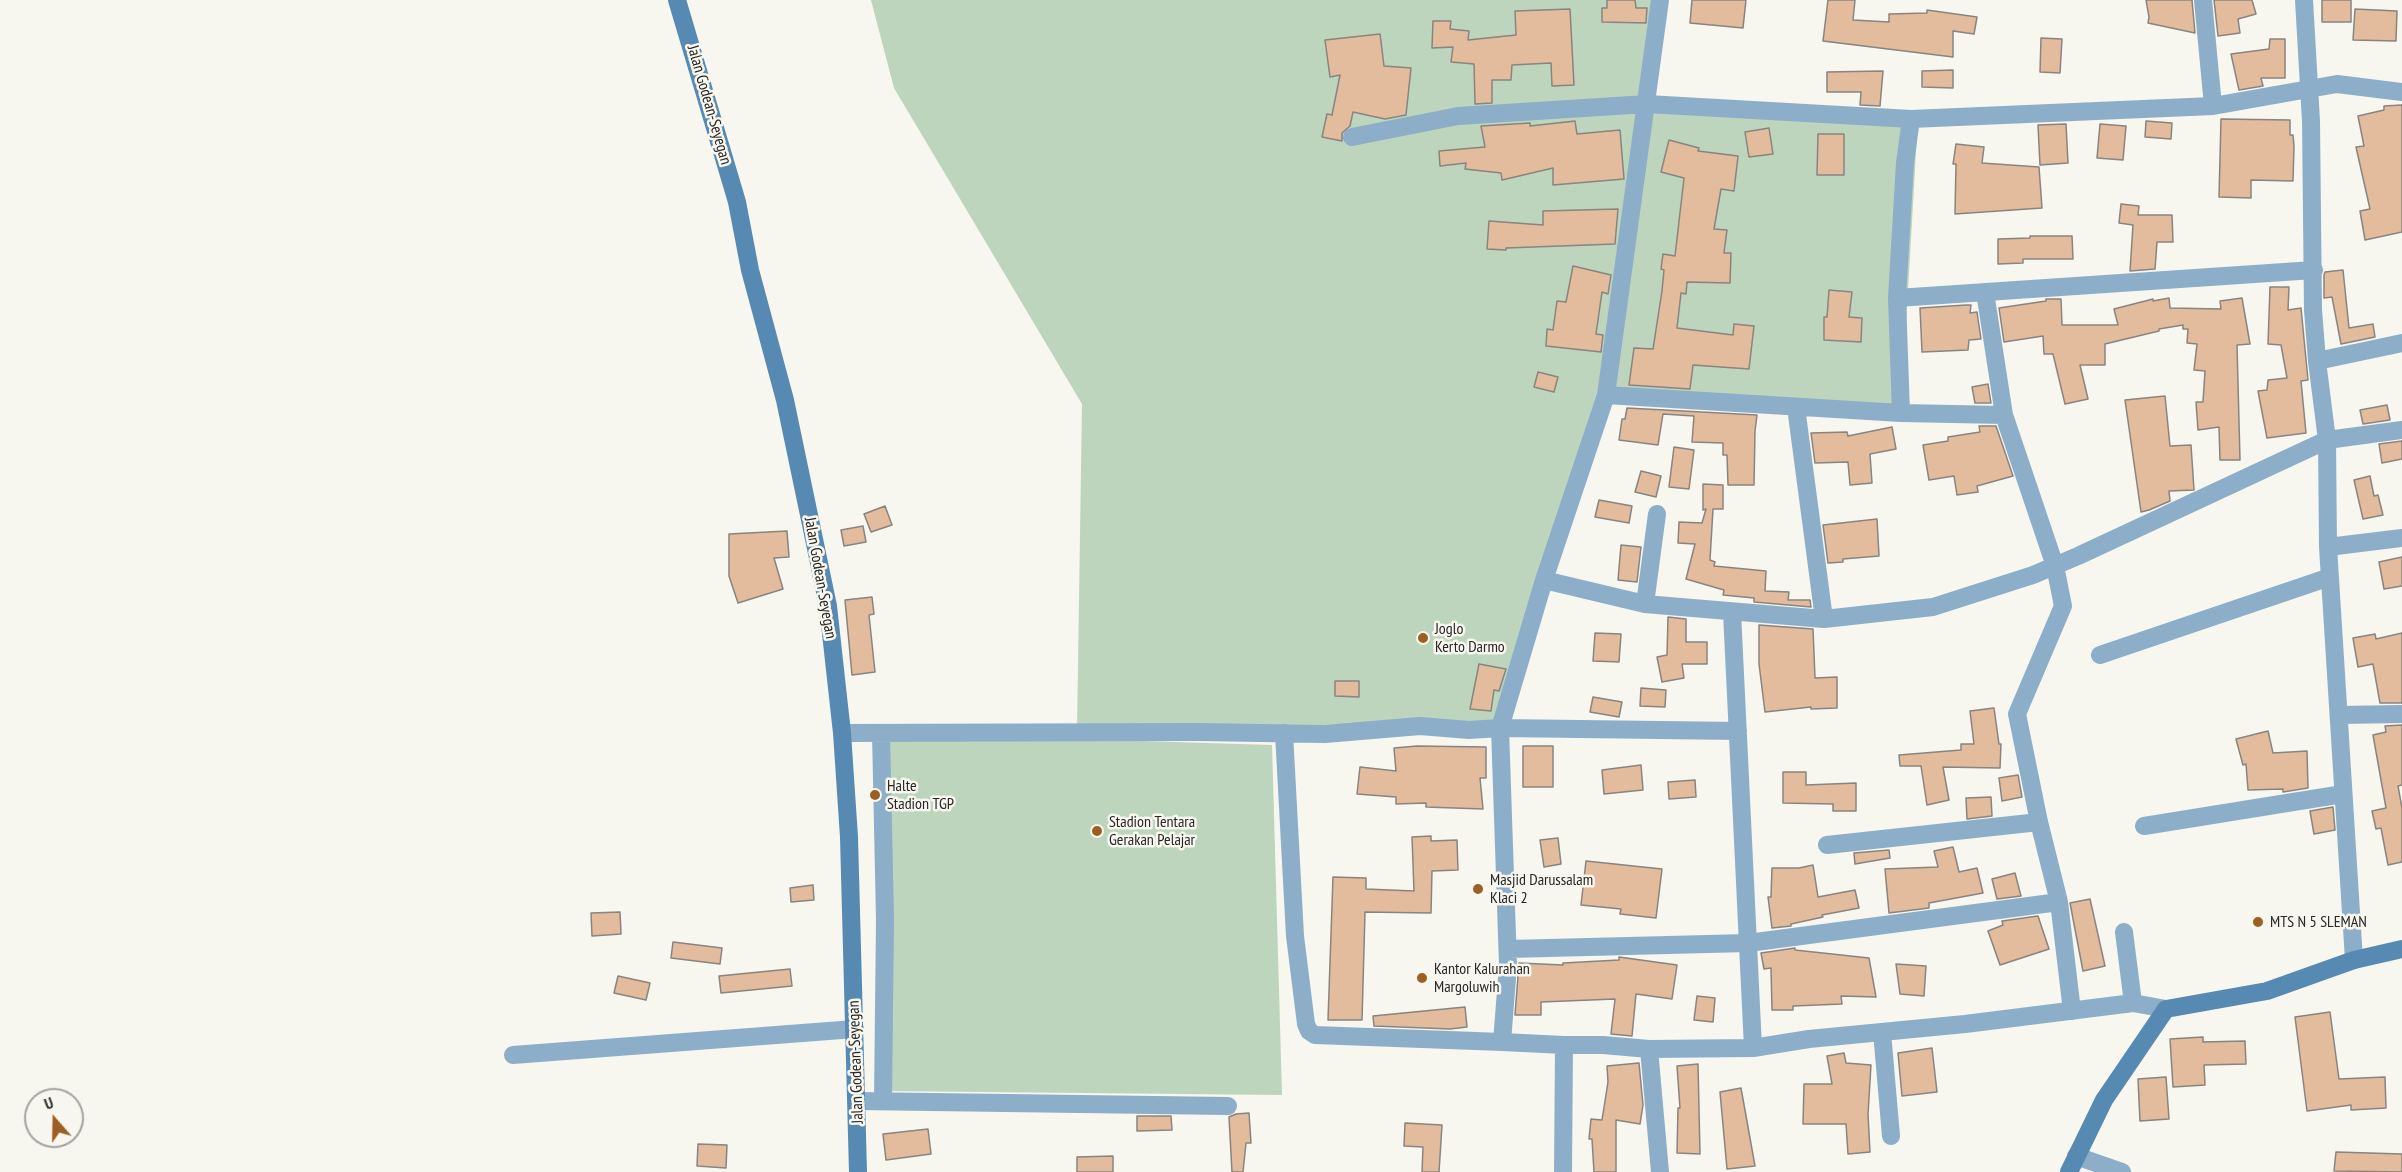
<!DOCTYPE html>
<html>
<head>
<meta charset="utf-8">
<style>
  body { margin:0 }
  #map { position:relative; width:2402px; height:1172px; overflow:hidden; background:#f7f6ef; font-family:"PT Sans Narrow",sans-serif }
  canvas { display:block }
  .north { position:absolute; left:24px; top:1088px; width:60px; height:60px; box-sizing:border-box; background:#f7f6ef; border:2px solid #a4a39e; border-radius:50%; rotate:340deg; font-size:16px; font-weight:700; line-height:24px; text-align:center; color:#282725 }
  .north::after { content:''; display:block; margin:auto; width:21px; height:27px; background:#9d6024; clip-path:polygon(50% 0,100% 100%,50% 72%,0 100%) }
</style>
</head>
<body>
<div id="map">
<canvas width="2402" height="1172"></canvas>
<div class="north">U</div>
</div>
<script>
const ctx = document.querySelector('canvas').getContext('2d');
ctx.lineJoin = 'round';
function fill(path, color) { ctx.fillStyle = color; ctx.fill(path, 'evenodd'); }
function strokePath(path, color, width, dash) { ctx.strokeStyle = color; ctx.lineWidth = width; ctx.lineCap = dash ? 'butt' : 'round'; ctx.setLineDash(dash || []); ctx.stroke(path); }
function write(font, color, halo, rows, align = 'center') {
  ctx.font = font + ' "PT Sans Narrow",sans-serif'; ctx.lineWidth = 5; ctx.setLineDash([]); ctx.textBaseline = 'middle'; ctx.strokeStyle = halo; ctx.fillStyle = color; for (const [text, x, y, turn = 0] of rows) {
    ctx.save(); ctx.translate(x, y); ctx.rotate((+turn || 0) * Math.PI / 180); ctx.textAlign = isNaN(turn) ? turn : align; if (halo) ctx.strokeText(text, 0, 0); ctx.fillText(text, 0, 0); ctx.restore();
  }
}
fill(new Path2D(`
  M871,0H1660L1646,104L1918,117L1901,413L1606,395L1500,728L1077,732L1082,404L894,88Z
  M881,733L1272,745L1282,1095L883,1091Z`), '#bdd5bc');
const building = new Path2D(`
  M1607,0H1635L1636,8H1647L1646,23L1602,22V8H1607Z
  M1692,0H1746L1743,28L1690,23Z
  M1828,0H1855L1853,20L1889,22V14L1927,13V10L1977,17L1974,34L1953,31V57L1823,41Z
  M2146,0H2192L2195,33L2148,23L2149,17Z
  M2214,0H2252L2256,14L2238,19L2240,33L2218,36Z
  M2322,0H2351V22H2322Z
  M1570,9L1574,85L1552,86L1551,63L1512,65L1511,80H1492V103L1475,104L1474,64L1451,62L1453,47L1432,48L1433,21H1451L1450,29L1469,31L1468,40L1516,35L1515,11Z
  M2355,9L2397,11L2396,41L2353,40Z
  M1380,34L1384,66L1411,68L1406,115L1385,119L1353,112L1350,126L1342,133V141L1322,137L1327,114L1332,115L1340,75L1330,77L1325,40Z
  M2041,38L2062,39L2060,73L2040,72Z
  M2270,39H2285V78H2261L2263,86L2239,90L2231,54L2269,49Z
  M1953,70V88L1922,87V71Z
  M1883,71L1880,106L1860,105L1861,92H1827V72Z
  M2402,105V232L2365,240L2360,211L2370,209L2356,147L2364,146L2358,116L2384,110V106Z
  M2221,119L2290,120V135H2293L2294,146L2293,181L2251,180V198L2219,197Z
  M1575,121L1577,134L1620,130L1624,179L1553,185V168L1502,180L1501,173L1465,169L1466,163L1440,166L1439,151L1485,147L1481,126L1530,123V126Z
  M2146,121L2172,123L2171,139L2145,137Z
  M2066,124L2068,163L2040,165L2038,125Z
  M2100,124L2126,126L2123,160L2097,158Z
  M1769,128L1773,154L1749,157L1745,132Z
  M1818,134H1844V175H1817Z
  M1669,140L1699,148L1698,151L1738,156L1734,191L1721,189L1714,229L1727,230L1724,253H1731L1730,283L1687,282L1686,294L1681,293L1677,328L1733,335L1734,324L1754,326L1749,369L1693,365L1690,389L1629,385L1634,348L1653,349L1662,291L1664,270L1661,269L1663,254L1675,256L1684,178L1661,172Z
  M1956,144L1984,147L1982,163L2039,167L2042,208L1955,214L1956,164H1953Z
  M2121,204L2139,206L2138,215H2172L2173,242H2157L2155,269L2130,271L2133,225L2119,223Z
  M1618,209L1615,244L1506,248V250L1487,249L1489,221L1543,225V211Z
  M2030,236H2072L2073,259H2023V263L1998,264V239L2030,238Z
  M1573,266L1611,275L1608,294L1602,292L1596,334L1603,335L1601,352L1546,346L1547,329L1553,330L1557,301L1566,302Z
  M2343,270L2349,328L2373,324L2375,337L2341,344L2332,297L2324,298V275L2325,272Z
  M2270,287H2289L2288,310L2301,308L2308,380L2301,381L2306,433L2267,438L2258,391L2267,390L2268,380L2287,378L2281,345L2268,344Z
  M1829,290L1852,292L1849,317L1862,318L1861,342L1824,340V317H1827Z
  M2169,298L2170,308L2221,309L2220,301L2242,298L2250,344L2237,345L2240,460H2220L2219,427L2198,430L2196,402H2203L2205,371L2194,370L2197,344L2187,343L2188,329H2183V325L2159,329V331L2105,344V365H2080L2088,399L2065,404L2053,354H2044L2043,336L2004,342L1999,308L2046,301V299H2061L2062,325H2118L2114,309L2153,299V301Z
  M1966,305H1971L1970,313L1977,312L1981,339L1969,340L1968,350L1922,352L1920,308Z
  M1538,372L1558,377L1554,392L1534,387Z
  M1988,384L1991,403H1975L1972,387Z
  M2165,396L2170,446L2191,445L2194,490L2169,491L2170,501L2149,510L2141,512L2125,400Z
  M2387,405L2390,420L2363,424L2360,410Z
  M1627,408L1757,415L1755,431L1754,485H1728L1727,455H1723V443L1692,442L1694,416L1663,414L1658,445L1619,440L1622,419H1625Z
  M1979,426H1996L2013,476L1977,486L1978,492L1957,495L1954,476L1929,480L1923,445L1948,441V437L1980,432Z
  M1892,427L1896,449L1870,454L1872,483L1850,485L1848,462L1815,463L1811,433L1847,432L1848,436Z
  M2402,441V459L2382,463L2379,444Z
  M1674,447L1694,450L1689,489L1669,487Z
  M1641,471L1661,476L1656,497L1635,492Z
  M2370,476L2374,496L2378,495L2383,515L2363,519L2354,480Z
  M1703,484L1723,485V509H1713L1710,560L1715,562L1714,566L1766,571L1765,591L1789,592L1788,600H1810L1811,607L1754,602V598L1723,595L1724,590L1686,579L1695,544L1678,543L1679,522L1702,523L1706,509L1703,510Z
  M1599,500L1632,506L1629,523L1595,517Z
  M885,506L892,525L871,532L864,514Z
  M1877,519L1879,556L1843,559V562L1828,563L1823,525Z
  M863,526L866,542L844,546L841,530Z
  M787,531L789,557L774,558L783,589L738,603L729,576V534Z
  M1621,545L1641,547L1637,582L1618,580Z
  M2402,557V586L2384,589L2379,562Z
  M872,597L874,614L869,615L875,672L852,675L845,600Z
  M1668,617L1686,619V642H1707V664H1682L1684,678L1662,682L1657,657L1667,655Z
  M1759,625L1813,629L1815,678L1837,677V708L1811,709V707L1765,712L1759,664Z
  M1595,633L1621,634L1619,662L1593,661Z
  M2402,633V703H2380L2373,664L2358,667L2353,638L2375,634L2376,639Z
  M1479,664L1506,669L1499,691L1494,690L1491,711L1470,709Z
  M1335,681H1359V697L1335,696Z
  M1641,688L1666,690L1665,707L1640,706Z
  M1593,697L1622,702L1619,717L1590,712Z
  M1994,708L1999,744H2001L2000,768L1943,767L1949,800L1927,805L1921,766H1900L1899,755L1961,750V744H1974L1970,711Z
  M2402,725V785L2398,786L2402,808V862L2388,865L2381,828L2376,829L2372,811L2386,808L2373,735L2386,732L2385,726Z
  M2268,731L2273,753L2307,751L2308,788L2283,792V789L2248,790L2246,764L2243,765L2236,739Z
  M1417,746L1486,747V778H1480L1483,809L1426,807V803L1396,804V797L1357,794L1360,767L1396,771L1394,748Z
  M1523,746H1553V787H1523Z
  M1641,765L1643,790L1604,794L1602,770Z
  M1783,772H1806V785L1856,783V811H1833V804L1783,803Z
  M2018,775L2022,797L2002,801L1999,778Z
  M1695,780L1696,797L1669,799L1668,782Z
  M1991,797L1992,816L1967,819L1966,798Z
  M2333,807L2335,830L2314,834L2310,811Z
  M1431,836V841L1457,840L1458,870L1432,871L1431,913L1365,912L1362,1020H1328L1333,877L1366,878V889L1414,891L1412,837Z
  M1558,838L1561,864L1544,867L1540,840Z
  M1953,847L1959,872L1977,868L1983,893L1929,903V908L1889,913L1885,869L1938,867L1934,851Z
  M1889,850L1890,858L1855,864L1854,853Z
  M1586,861L1662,869L1656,918L1620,914L1621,909L1581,905Z
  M1813,865L1818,897L1855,890L1859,908L1822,915L1823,917L1791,924V926L1772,928L1768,897H1771L1772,868H1799Z
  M2015,873L2021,896L1997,899L1992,879Z
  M813,885L814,900L791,902L790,888Z
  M2090,899L2105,966L2083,971L2070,903Z
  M620,912L621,934L592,936L591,913Z
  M2038,916L2049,949L2000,965L1988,931L2003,925L2002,921Z
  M673,942L722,948L720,964L671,958Z
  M1795,948V950L1869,958L1876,997L1841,996L1842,1004L1793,1006V1010H1772L1771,968L1764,969L1761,953Z
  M1619,957L1677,965L1672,999L1636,994L1632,1036L1611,1034L1615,999L1541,1002V1015H1515L1519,963L1563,965V963L1619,960Z
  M1896,964L1926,966L1924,996L1900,994Z
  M790,969L792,986L721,993L719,976Z
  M618,976L650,983L646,1000L614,993Z
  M1697,996L1715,998L1713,1022L1694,1020Z
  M1465,1007L1467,1027L1450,1029L1374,1026L1373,1016Z
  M2330,1012L2339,1079L2385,1077L2386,1108L2351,1110V1105L2307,1111L2295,1017Z
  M2203,1037V1042L2245,1041L2246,1064L2204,1065L2205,1085L2173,1087L2170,1039Z
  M1932,1048L1937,1092L1902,1096L1898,1053Z
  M1844,1053L1846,1063L1871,1065L1868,1114L1870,1152L1848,1154L1846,1124H1803L1804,1084H1832L1827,1056Z
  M1639,1063L1643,1105L1640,1124L1616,1120V1172H1594L1592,1139H1589L1591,1119L1602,1120L1608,1082L1607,1066Z
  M1698,1064L1700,1154L1677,1153L1678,1108H1680L1677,1066Z
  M2166,1077L2169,1119L2140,1121L2138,1079Z
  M1741,1088L1755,1166L1727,1169L1720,1092Z
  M1249,1113L1251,1143H1246L1243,1172H1232L1229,1117L1236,1114Z
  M1137,1116H1171L1172,1130L1137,1131Z
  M1405,1123L1442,1125L1439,1172H1422L1423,1147L1404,1146Z
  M928,1129L931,1154L886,1160L883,1134Z
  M698,1144L727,1145L726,1168L697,1166Z
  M2336,1152L2402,1154V1172L2334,1171Z
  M1113,1156V1172H1077V1157Z`);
fill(building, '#e2bc9c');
strokePath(building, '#898480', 1.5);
strokePath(new Path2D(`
  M1660,0L1606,395L1544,580L1500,728L1508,965L1502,1042L1564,1045H1603L1649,1049L1753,1048L1809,1039L1965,1024L2133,1003L2166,1009
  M2203,0L2213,106
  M2304,0L2311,121L2313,310L2317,361L2327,440L2328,547L2354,960
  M1352,137L1458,116L1647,104L1911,119
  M1985,292L2004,415L2055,566L2063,606L2017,714L2039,822L2059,902L2072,1011
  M1897,298L2314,270
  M2317,361L2402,343
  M1606,395L1901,413L2004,415
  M1796,407L1824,619
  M1901,413L1897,298L1905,163L1911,119L2213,106L2337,84L2402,92
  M2328,547L2402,538
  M1544,580L1645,604L1824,619L1933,607L2033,575L2078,556L2327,440L2402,430
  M1645,604L1657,514
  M1732,612L1753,1048
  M2100,655L2330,577
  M2339,715L2402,714
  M842,733L1198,732L1325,734L1420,726L1469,730L1500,728L1738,731
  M881,733L885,919L883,1101
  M1284,733L1295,936L1306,1024L1309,1031L1315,1035L1502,1042
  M2144,826L2343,794
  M1827,845L2039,822
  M2124,932L2133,1003
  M1508,949L1748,943L2059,902
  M1882,1032L1891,1136
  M1649,1049L1660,1172
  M513,1055L855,1029
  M857,1101L1228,1106
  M2076,1156L2122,1172
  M1563,1172L1564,1045`), '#8caec9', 18);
strokePath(new Path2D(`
  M677,0L737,202L750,270L785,400L828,606L842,733L849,837L858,1172
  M2069,1172L2104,1100L2166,1009L2267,991L2354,960L2402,949`), '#568ab2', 18);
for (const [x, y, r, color] of [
  [1423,638,6,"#9d6024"],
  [875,795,6,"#9d6024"],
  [1097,831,6,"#9d6024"],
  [1478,889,6,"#9d6024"],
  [2258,922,6,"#9d6024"],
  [1422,978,6,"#9d6024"]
]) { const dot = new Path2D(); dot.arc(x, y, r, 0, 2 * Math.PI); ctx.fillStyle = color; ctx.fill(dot); strokePath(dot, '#f7f6ef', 2); }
write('16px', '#282725', '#f7f6ef', [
  ["Jalan Godean-Seyegan",709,105,74],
  ["Jalan Godean-Seyegan",820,578,80],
  ["Jalan Godean-Seyegan",856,1062,-92]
]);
write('16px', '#282725', '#f7f6ef', [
  ["Joglo",1435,629],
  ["Kerto Darmo",1435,647],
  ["Halte",887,786],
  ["Stadion TGP",887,804],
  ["Stadion Tentara",1109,822],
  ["Gerakan Pelajar",1109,840],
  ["Masjid Darussalam",1490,880],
  ["Klaci 2",1490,898],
  ["MTS N 5 SLEMAN",2270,922],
  ["Kantor Kalurahan",1434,969],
  ["Margoluwih",1434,987]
], 'left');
</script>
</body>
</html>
